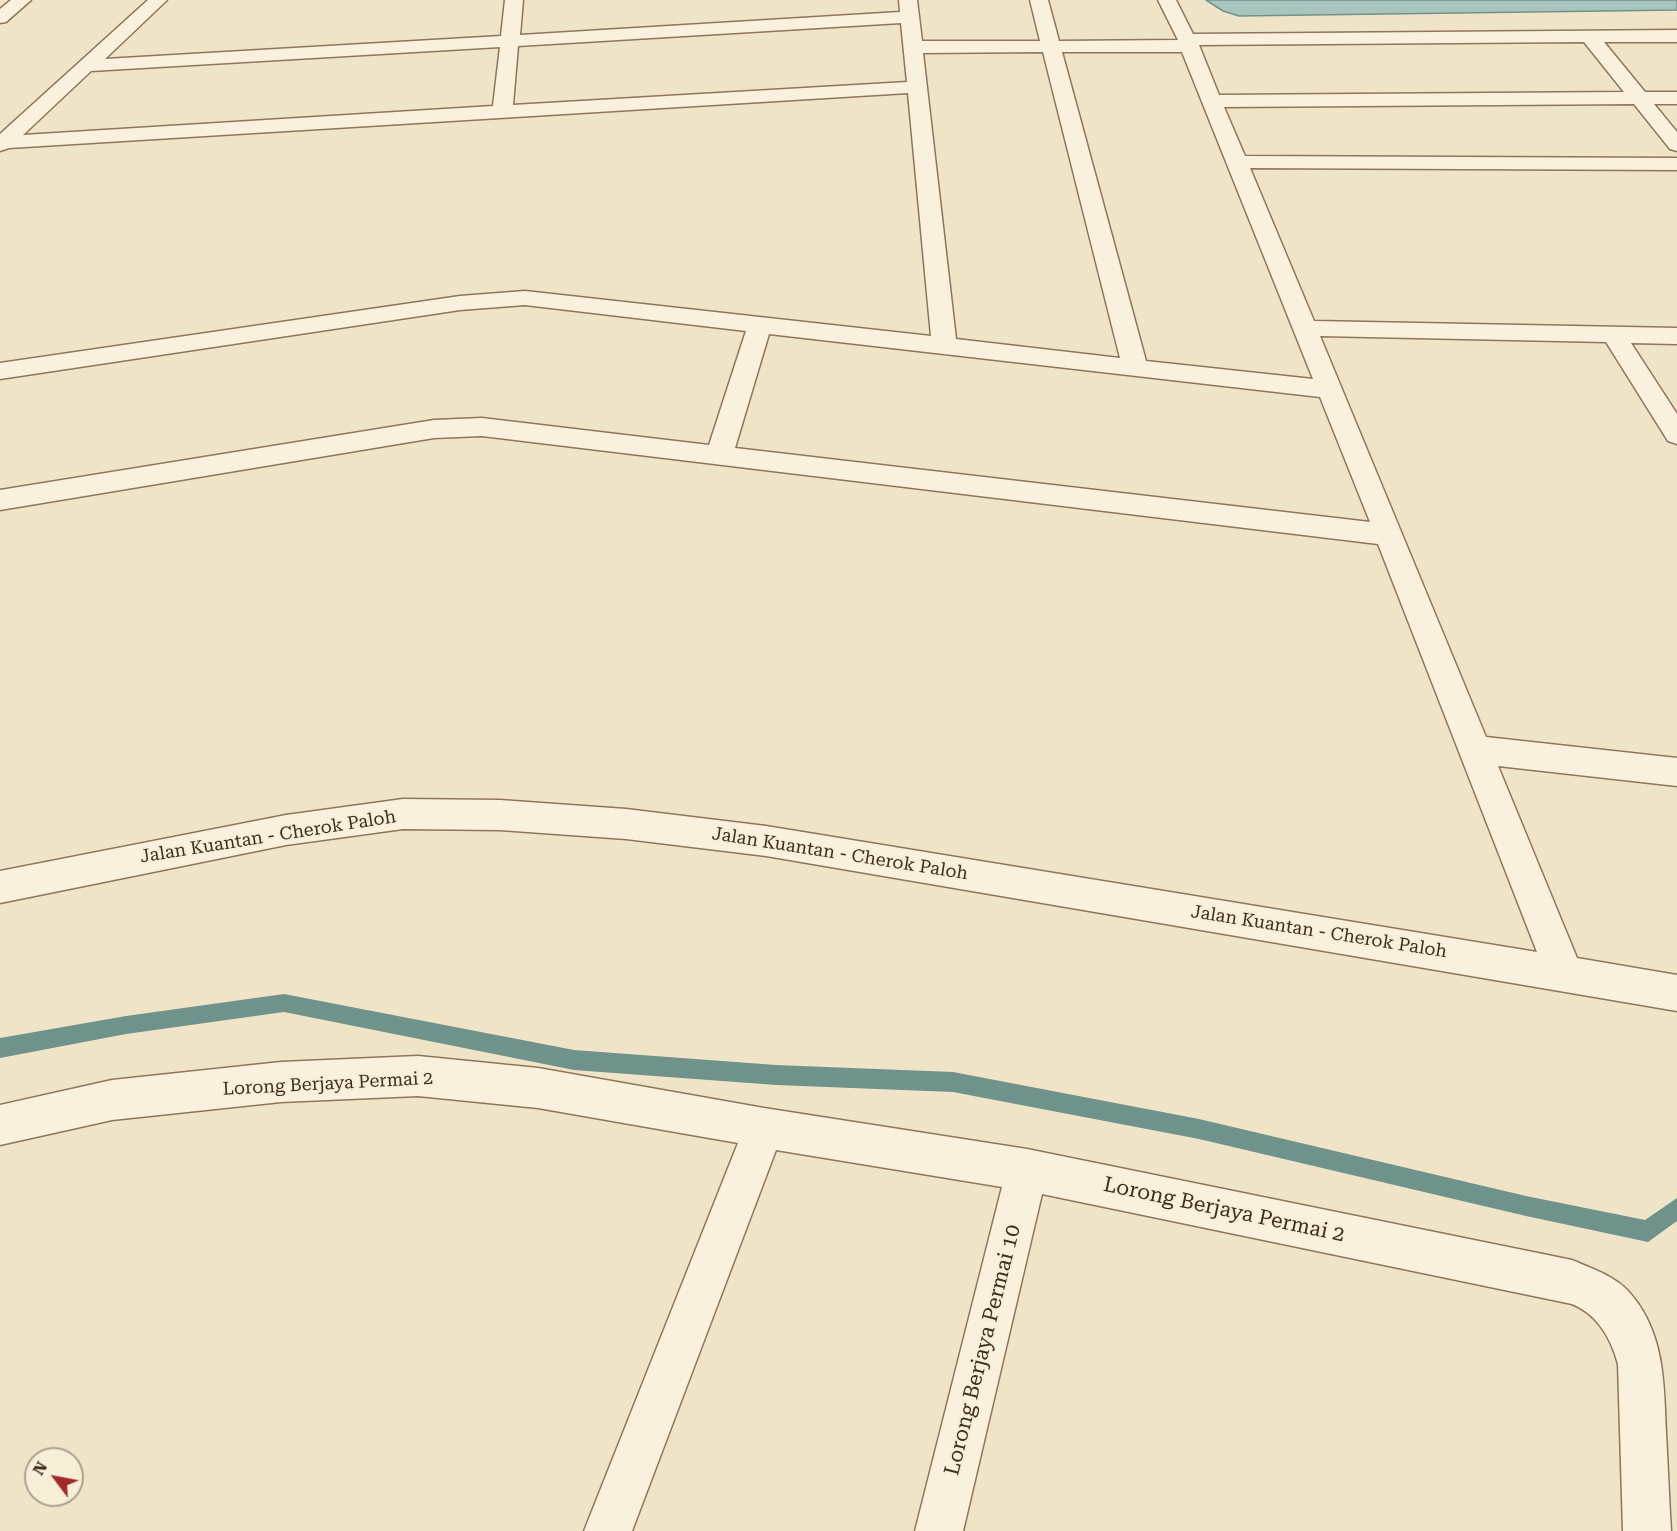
<!DOCTYPE html>
<html>
<head>
<meta charset="utf-8">
<style>
  body { margin:0 }
  #map { position:relative; width:1677px; height:1531px; overflow:hidden; background:#f0e4c8; font-family:"Roboto Serif",serif }
  canvas { display:block }
  .north { position:absolute; left:24px; top:1447px; width:60px; height:60px; box-sizing:border-box; background:#f7eed8; border:2px solid #ada18e; border-radius:50%; rotate:302deg; font-size:16px; font-weight:700; line-height:24px; text-align:center; color:#3d2e20 }
  .north::after { content:''; display:block; margin:auto; width:21px; height:27px; background:#9e2a2b; clip-path:polygon(50% 0,100% 100%,50% 72%,0 100%) }
</style>
</head>
<body>
<div id="map">
<canvas width="1677" height="1531"></canvas>
<div class="north">N</div>
</div>
<script>
const ctx = document.querySelector('canvas').getContext('2d');
ctx.lineJoin = 'round';
function fill(path, color) { ctx.fillStyle = color; ctx.fill(path, 'evenodd'); }
function strokePath(path, color, width, dash) { ctx.strokeStyle = color; ctx.lineWidth = width; ctx.lineCap = dash ? 'butt' : 'round'; ctx.setLineDash(dash || []); ctx.stroke(path); }
function write(font, color, halo, rows, align = 'center') {
  ctx.font = font + ' "Roboto Serif",serif'; ctx.lineWidth = 4.5; ctx.setLineDash([]); ctx.textBaseline = 'middle'; ctx.strokeStyle = halo; ctx.fillStyle = color; for (const [text, x, y, turn = 0] of rows) {
    ctx.save(); ctx.translate(x, y); ctx.rotate((+turn || 0) * Math.PI / 180); ctx.textAlign = isNaN(turn) ? turn : align; if (halo) ctx.strokeText(text, 0, 0); ctx.fillText(text, 0, 0); ctx.restore();
  }
}
const water = new Path2D(`
  M1206,0H1677V10L1239,16L1223,11Z`);
fill(water, '#a9c4bc');
strokePath(water, '#6f938a', 1.5);
fill(new Path2D(`
  M284,994L574,1050L776,1065L953,1072L1199,1119L1526,1196L1645,1220L1677,1198V1221L1648,1242L1526,1216L1199,1139L953,1092L776,1085L574,1070L284,1012L126,1034L0,1058V1038L126,1016Z`), '#6f938a');
const minor = new Path2D(`
  M11,0H31L6,22L0,23V9Z
  M148,0H167L105,59L501,36L505,0H523L520,35L900,12L899,0H917L922,41H1040L1030,0H1048L1059,41L1178,40L1158,0H1176L1193,34L1677,30V42H1604L1645,92H1677V104H1654L1677,132V151L1670,149L1634,104L1224,107L1245,156L1677,158V170L1250,168L1314,321L1677,328V344L1631,343L1677,414V444L1668,441L1606,342L1320,336L1486,737L1677,758V786L1498,766L1577,958L1677,975V1011L766,856L626,839L500,830L403,829L286,845L0,903V871L286,815L403,799L500,800L626,809L766,826L1537,952L1378,544L482,436L434,438L0,510V490L434,420L482,418L709,445L746,331L525,305L460,310L0,379V363L460,296L525,291L931,336L908,93L9,148L0,151V134ZM901,23L907,82L513,105L518,46ZM1584,42L1624,92L1219,95L1199,45ZM500,47L493,106L23,135L91,71ZM1043,52L1120,358L956,339L923,53ZM1062,52H1182L1313,379L1146,361ZM769,334L1320,397L1370,522L735,448Z
  M418,1056L538,1068L764,1108L1027,1149L1572,1260C1595,1270 1619,1277 1634,1298C1665,1338 1664,1386 1666,1434C1668,1467 1669,1499 1671,1531H1623L1618,1364C1611,1338 1597,1314 1572,1304L1042,1194L963,1531H915L1002,1187L776,1150L632,1531H584L738,1143L538,1108L418,1096L281,1102L112,1120L0,1145V1105L112,1080L281,1062Z`);
strokePath(minor, '#8d765c', 3);
fill(minor, '#faf1dc');
write('18px', '#3d2e20', '#f7eed8', [
  ["Jalan Kuantan - Cherok Paloh",268,837,-9],
  ["Jalan Kuantan - Cherok Paloh",840,854,9],
  ["Jalan Kuantan - Cherok Paloh",1319,932,9],
  ["Lorong Berjaya Permai 2",328,1084,-3]
]);
write('21px', '#3d2e20', '#f7eed8', [
  ["Lorong Berjaya Permai 2",1224,1210,12],
  ["Lorong Berjaya Permai 10",983,1350,-76]
]);
</script>
</body>
</html>
